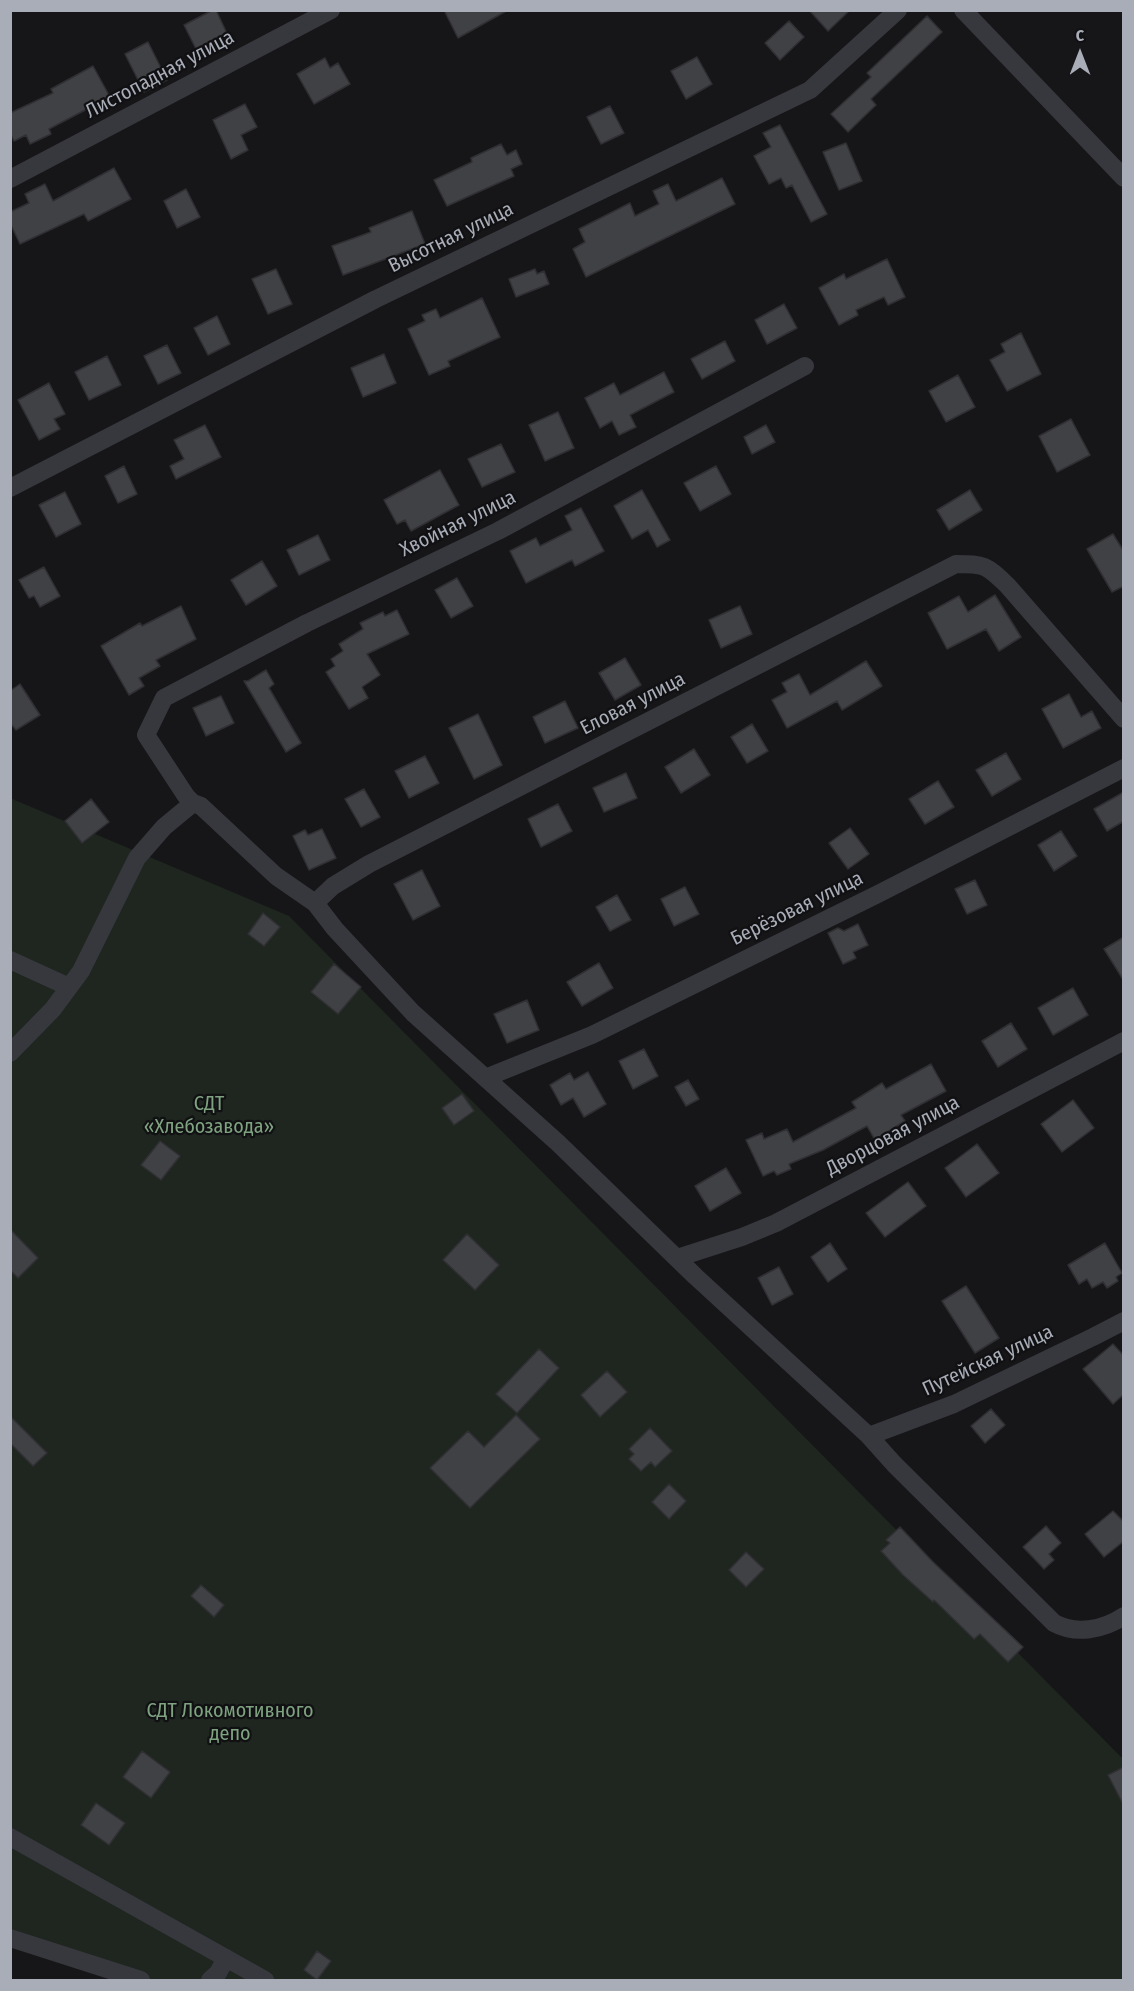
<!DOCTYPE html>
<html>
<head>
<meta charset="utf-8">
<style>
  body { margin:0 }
  #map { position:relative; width:1134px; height:1991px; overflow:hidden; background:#161618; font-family:"Fira Sans Condensed",sans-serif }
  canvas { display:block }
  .frame { position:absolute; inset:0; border:12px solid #a8adb8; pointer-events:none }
  .north { position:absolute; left:1050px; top:24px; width:60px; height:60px; -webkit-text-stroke:4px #111113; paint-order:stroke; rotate:0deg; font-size:16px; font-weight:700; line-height:24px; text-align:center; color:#a8adb8 }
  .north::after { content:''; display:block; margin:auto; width:21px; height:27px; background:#a8adb8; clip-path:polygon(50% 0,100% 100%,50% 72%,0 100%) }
</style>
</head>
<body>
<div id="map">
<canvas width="1134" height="1991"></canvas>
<div class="frame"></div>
<div class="north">С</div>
</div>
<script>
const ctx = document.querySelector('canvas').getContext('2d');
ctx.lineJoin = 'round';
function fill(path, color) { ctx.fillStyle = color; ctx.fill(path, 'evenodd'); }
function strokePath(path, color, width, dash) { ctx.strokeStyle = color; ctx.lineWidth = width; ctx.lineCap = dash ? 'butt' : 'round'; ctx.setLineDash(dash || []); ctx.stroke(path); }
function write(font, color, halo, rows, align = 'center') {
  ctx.font = font + ' "Fira Sans Condensed",sans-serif'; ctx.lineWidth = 4.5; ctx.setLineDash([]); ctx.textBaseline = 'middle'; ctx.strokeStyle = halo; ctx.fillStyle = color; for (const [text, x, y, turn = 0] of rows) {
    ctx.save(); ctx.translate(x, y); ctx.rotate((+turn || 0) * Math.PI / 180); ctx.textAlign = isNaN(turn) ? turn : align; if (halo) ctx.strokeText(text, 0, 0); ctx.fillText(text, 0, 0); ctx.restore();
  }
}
fill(new Path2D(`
  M10,798L289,916L1123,1759V1980H149L11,1929Z`), '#1e261f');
const building = new Path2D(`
  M213,10H216L230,40L199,55L184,25Z
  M444,10H508L458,38Z
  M809,10H850L828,31Z
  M927,16L942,32L871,99L876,105L848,132L831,114L871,77L867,73Z
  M789,21L804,37L780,60L765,43Z
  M148,42L167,80L144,92L125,54Z
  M697,57L712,84L686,99L671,71Z
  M325,58L330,68L338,63L350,84L314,104L297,74Z
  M93,66L110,97L49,129L51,134L30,144L26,135L14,141L10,133V113L53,93L51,89Z
  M245,104L257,127L241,135L248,150L231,159L213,120Z
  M610,106L624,133L601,144L587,117Z
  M780,125L827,214L811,222L792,185L786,188L781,178L769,184L754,156L771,147L763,133Z
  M846,143L862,181L839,190L823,152Z
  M501,144L507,155L516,150L522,164L511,169L514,176L447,206L434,180L472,162L471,158Z
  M114,168L131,199L88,221L84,214L20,244L10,223V212L29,203L25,194L45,184L53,201Z
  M722,178L735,204L586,277L573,249L585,242L579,229L630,203L635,216L659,204L653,191L668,184L676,201Z
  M186,189L200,217L177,228L164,201Z
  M412,211L425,244L343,275L332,246L371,232L369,228Z
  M887,259L905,297L888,305L884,297L856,310L858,315L839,325L819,288L844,274L846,279Z
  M276,269L292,304L268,314L252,279Z
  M535,269L537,274L544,271L549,284L516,297L509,279Z
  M482,298L500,337L448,361L450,366L429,375L408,329L425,321L422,315L436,309L440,318Z
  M784,304L797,328L767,344L755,320Z
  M217,316L230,344L208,355L194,328Z
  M1021,333L1041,374L1007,391L990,360L1005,352L1001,344Z
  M725,341L735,361L702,379L691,359Z
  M167,345L181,373L158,384L144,356Z
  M384,354L396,383L363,397L351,368Z
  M107,356L121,385L89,400L75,372Z
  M664,372L674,392L630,415L636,427L619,435L612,421L600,428L585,398L614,383L620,395Z
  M958,375L975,407L946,422L929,391Z
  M49,383L65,414L54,419L60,429L39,440L18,400Z
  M558,412L574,448L545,461L529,425Z
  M1071,419L1090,455L1057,472L1039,436Z
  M205,425L221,457L176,479L170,466L184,459L174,440Z
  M766,425L775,442L752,454L744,437Z
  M501,444L515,472L482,487L468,459Z
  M124,466L137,494L118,503L105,476Z
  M716,466L731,494L700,511L684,483Z
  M440,470L459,505L411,531L405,520L397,524L384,500Z
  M642,490L670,540L657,547L648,530L632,539L614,506Z
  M970,490L982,510L949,530L937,510Z
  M65,492L81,524L56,537L39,505Z
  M581,508L604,551L575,566L572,560L526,583L510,551L536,538L540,546L572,530L565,516Z
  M1113,534L1124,552V586L1112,592L1087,549Z
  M318,535L330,560L299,575L287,550Z
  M262,561L277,586L246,605L231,580Z
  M44,567L60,596L40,607L34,596L29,598L19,580Z
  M457,578L473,606L451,618L435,590Z
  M995,595L1021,637L999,651L986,629L947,649L928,613L959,596L968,612Z
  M181,606L196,639L156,660L160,666L139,678L144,686L129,695L101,646L140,623L142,626Z
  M740,606L752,634L721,648L709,620Z
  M397,610L409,634L367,654L380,675L362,687L368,698L349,709L326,672L335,666L331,659L343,651L339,644L363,629L360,623L383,612L385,616Z
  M625,658L641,685L615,700L599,673Z
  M866,661L882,686L842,710L837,701L787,728L772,700L787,692L782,683L799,674L810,695Z
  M266,670L274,684L269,688L301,743L286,752L244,681H248Z
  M20,684L40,715L16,730L10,723V691Z
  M1069,694L1081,717L1092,711L1101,728L1063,748L1042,709Z
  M221,696L234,723L206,736L193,708Z
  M565,701L578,728L545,743L533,717Z
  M478,714L502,765L474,779L449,728Z
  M752,724L768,751L747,763L731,737Z
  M694,749L710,775L681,793L665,767Z
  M1006,753L1021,779L992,796L976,770Z
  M425,756L439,783L409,798L395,771Z
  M626,773L637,798L604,812L593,788Z
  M938,781L954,807L925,824L909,799Z
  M364,789L380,817L361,827L345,799Z
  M1124,792V821L1107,831L1094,809Z
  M91,799L109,822L82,843L65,821Z
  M558,804L572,831L541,847L528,819Z
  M850,828L869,854L848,869L829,843Z
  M322,829L336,858L309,870L293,836L305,830L308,835Z
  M1061,831L1077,856L1054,871L1038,845Z
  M422,870L440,906L413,920L394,884Z
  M975,880L987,905L967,914L955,889Z
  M685,887L699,914L674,926L661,899Z
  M617,895L631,920L610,931L596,907Z
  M263,913L280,927L264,946L248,934Z
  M858,924L868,945L853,952L856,958L843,964L828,933L838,928L844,931Z
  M1124,937V981L1104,949Z
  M599,963L613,988L582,1006L567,982Z
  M334,964L361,987L338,1014L311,992Z
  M1073,988L1088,1015L1053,1035L1038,1008Z
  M527,1000L539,1030L507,1043L494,1014Z
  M1011,1023L1027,1049L998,1067L982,1041Z
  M644,1049L658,1076L633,1089L619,1061Z
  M931,1064L946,1091L901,1115L905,1121L875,1140L867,1126L823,1150L789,1164L791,1169L777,1175L774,1171L763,1176L746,1140L762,1133L764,1139L787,1129L793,1142L856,1108L852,1102L882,1083L886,1089Z
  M588,1072L606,1104L584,1117L573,1098L561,1105L550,1085L570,1073L574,1080Z
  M688,1080L699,1099L686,1106L675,1087Z
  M462,1094L474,1111L454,1125L442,1108Z
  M1073,1100L1094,1128L1062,1152L1041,1124Z
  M160,1141L180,1156L161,1180L141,1165Z
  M977,1144L999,1173L966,1197L945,1168Z
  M726,1168L741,1193L710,1211L695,1186Z
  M908,1182L926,1206L885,1237L866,1213Z
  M10,1229L38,1258L18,1278L10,1270Z
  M467,1234L499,1265L475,1290L443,1260Z
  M830,1243L847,1269L828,1282L811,1257Z
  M1105,1243L1122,1273L1116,1277L1118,1281L1107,1288L1103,1282L1092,1288L1087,1279L1079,1284L1068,1265Z
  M779,1267L793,1294L772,1305L758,1278Z
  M966,1286L999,1338L975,1353L942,1301Z
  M1113,1344L1124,1356V1394L1113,1404L1083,1369Z
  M539,1349L559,1368L517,1413L496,1394Z
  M607,1371L627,1392L600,1417L581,1395Z
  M991,1409L1005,1425L985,1443L971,1426Z
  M516,1415L540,1439L470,1508L430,1468L468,1431L484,1447Z
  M10,1416L47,1453L33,1466L10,1443Z
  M650,1428L672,1451L655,1467L651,1462L641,1471L629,1459L634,1454L629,1449Z
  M669,1484L686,1501L669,1519L652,1502Z
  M1113,1511L1124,1522V1541L1104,1557L1085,1534Z
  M1046,1526L1061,1543L1049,1554L1054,1560L1044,1569L1023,1547Z
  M900,1527L933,1562L1023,1647L1008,1662L980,1634L974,1639L934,1600L933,1602L903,1575L881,1551L890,1543L886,1540Z
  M746,1552L764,1569L746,1587L729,1570Z
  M201,1585L224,1605L214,1617L191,1596Z
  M142,1751L170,1772L151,1798L123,1777Z
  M1124,1767V1806L1108,1775Z
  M96,1803L125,1823L109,1845L81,1825Z
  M317,1951L331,1961L317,1980L304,1970Z`);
fill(building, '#404145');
strokePath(building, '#303034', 1.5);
strokePath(new Path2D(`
  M963,10L1124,178
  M10,179L331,10
  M10,488L376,299L810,90L898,10
  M193,803L201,806L276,876L315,903L335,929L413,1013L558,1143L695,1276L869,1436L894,1464L1054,1623C1076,1635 1103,1630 1124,1616
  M315,903L333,886L369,864L956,564C985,564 986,565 1007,585L1124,719
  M10,960L69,987
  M10,1053L53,1009L81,971L137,858L164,827L193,803L186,796L146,735L164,698L307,623L498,531L805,366
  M485,1078L592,1035L876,895L1124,768
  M677,1258L742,1237L776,1223L1124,1041
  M869,1436L954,1404L1093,1337L1124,1321
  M10,1837L265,1980
  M10,1938L141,1980
  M210,1980L218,1973L226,1958`), '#37383d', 18);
write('20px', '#a8adb8', '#111113', [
  ["Листопадная улица",160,75,-28],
  ["Высотная улица",451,238,-26],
  ["Хвойная улица",458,524,-26],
  ["Еловая улица",633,704,-27],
  ["Берёзовая улица",797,909,-26],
  ["Дворцовая улица",893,1136,-28],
  ["Путейская улица",988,1361,-25]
]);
write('20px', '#7fa381', '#111113', [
  ["СДТ",209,1104],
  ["«Хлебозавода»",209,1127],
  ["СДТ Локомотивного",230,1711],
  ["депо",230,1734]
]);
</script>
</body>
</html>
